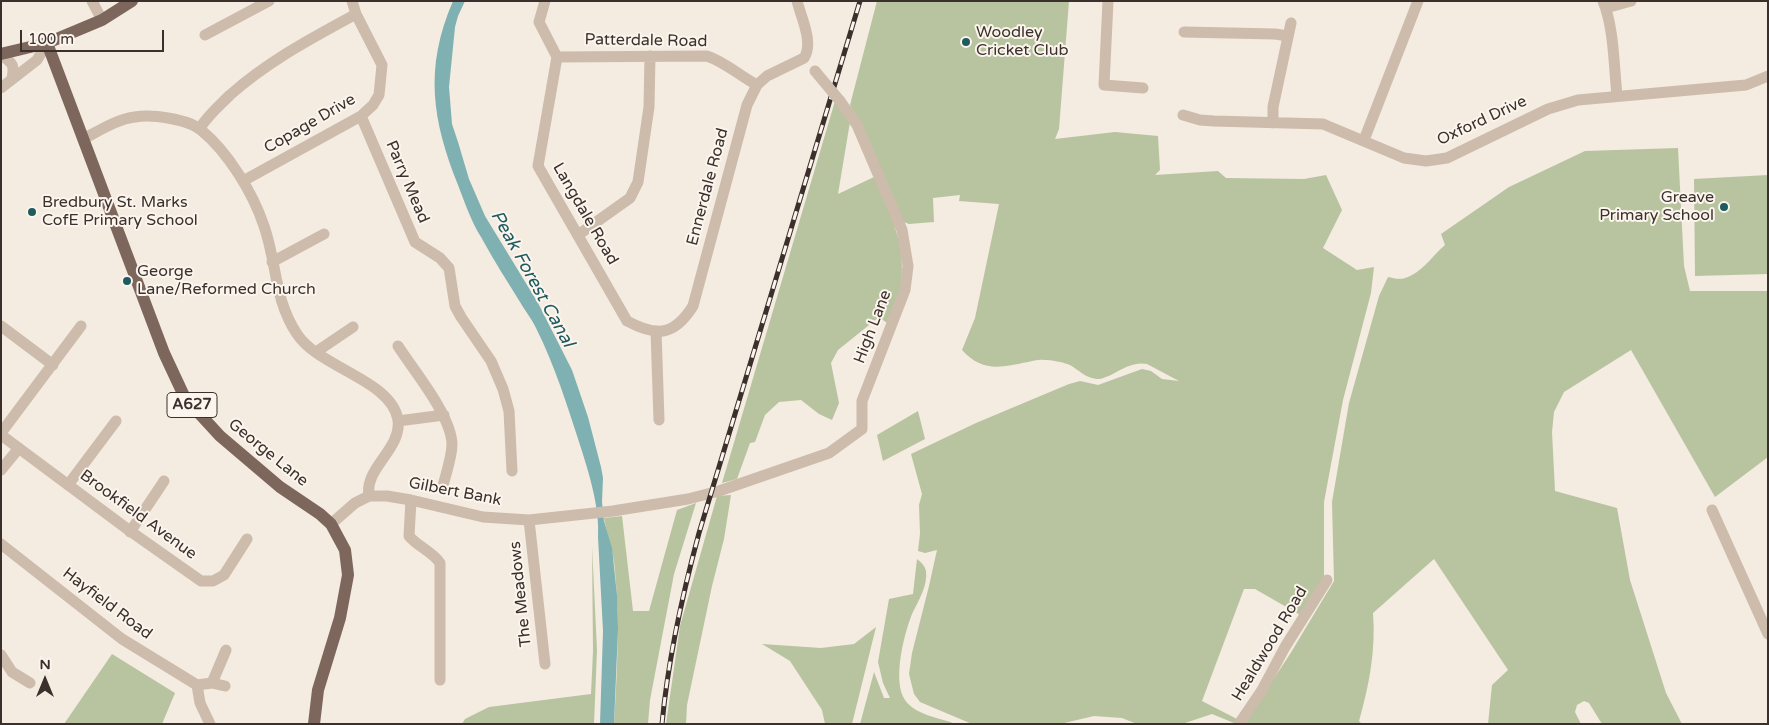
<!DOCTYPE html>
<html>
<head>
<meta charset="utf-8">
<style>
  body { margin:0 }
  #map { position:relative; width:1769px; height:725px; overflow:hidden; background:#f4ebe1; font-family:"Varela Round",sans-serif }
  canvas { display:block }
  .frame { position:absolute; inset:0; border:2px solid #3b302b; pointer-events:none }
  .north { position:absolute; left:20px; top:655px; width:50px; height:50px; -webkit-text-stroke:4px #fbf5ee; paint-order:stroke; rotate:0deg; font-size:14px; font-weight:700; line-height:20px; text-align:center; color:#3b302b }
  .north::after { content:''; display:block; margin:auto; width:18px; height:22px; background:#3b302b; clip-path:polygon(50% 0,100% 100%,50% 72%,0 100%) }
  .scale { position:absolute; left:20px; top:30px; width:144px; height:22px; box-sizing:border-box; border:2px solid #3b302b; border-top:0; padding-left:6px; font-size:15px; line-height:18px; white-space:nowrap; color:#3b302b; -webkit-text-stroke:4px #fbf5ee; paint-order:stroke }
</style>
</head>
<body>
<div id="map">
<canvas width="1769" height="725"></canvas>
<div class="frame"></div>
<div class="north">N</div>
<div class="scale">100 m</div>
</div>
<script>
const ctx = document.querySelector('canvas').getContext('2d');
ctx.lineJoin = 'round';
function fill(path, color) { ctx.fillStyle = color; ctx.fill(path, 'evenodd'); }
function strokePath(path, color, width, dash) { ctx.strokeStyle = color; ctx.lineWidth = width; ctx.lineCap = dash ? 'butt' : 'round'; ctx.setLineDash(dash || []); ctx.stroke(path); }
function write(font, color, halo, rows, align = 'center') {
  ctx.font = font + ' "Varela Round",sans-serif'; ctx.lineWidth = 4; ctx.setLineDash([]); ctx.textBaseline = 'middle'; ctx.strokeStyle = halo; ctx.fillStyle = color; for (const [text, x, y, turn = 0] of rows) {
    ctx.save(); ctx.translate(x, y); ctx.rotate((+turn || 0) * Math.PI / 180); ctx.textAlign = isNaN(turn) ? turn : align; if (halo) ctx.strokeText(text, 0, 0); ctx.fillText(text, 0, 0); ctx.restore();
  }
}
fill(new Path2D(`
  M877,1H1069L1059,129L1055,139L1115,132L1158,136L1160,170L1155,175L1218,171L1226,178L1304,179L1326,175L1342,210L1323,248L1357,270L1374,267L1371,293L1343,400L1324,502V577L1302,616L1255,589H1244L1202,701L1237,719L1234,723L1212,714L1182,724H1137L1122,718L1094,716L1060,724H972L920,702L914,694L909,674L912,653L929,586L937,550L925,553L918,551L920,534L919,505L922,494L911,454L976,423L1069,384L1080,381L1098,385L1142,369L1151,371L1162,379L1179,381L1147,364C1127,360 1112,379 1097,379C1085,378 1079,370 1070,365C1063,362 1051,360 1044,360C1039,359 1033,361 1028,362C1001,367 983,373 962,350L975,318L999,204L959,201L960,195L933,198L934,222L909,224L904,222L850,105Z
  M835,101L850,122L838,194L874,177C891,215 908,247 900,290C898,301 892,312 887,323L879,317L838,350L831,363L839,403L832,420L819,414L801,400L779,402L765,415L755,442L750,443L737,479L722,483Z
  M1678,148L1684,266L1690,291H1768V457L1715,497L1631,350L1564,392L1554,412L1552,432L1555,491L1617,508L1630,580L1666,693L1682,724H1602L1589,703L1584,701L1577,705L1575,712L1581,724H1488L1492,685L1508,670L1434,559L1373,613C1376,650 1369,686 1359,721L1362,724H1244L1290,654L1334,581L1332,502L1349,403L1379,296L1388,277C1393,278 1400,280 1405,278C1422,273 1432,256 1445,245L1441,234L1509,187L1585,151Z
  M1768,175V274L1695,276L1694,179Z
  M918,411L925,439L883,461L877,435Z
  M731,495L724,539L712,586L687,705L686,724H666L680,626L717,496Z
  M696,503L674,574L650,700L648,724H614C617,673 620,622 615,571C614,553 607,536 604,518L622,516L633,611H649L677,510Z
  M592,546L597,650L594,724H462L465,719L489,707L591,694L593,651Z
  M917,559C921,562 925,566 926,571C928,586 918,601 912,614C904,634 892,681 905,700C915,715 940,718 956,724H860L874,672L884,698H890L883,683L878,662L889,599L913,594Z
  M876,627L852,724H825L822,710L790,661L762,644L821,648L854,644Z
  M112,654L175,693L162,724H64Z`), '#b8c4a0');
fill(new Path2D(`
  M453,1H465L458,16L455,27L449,87L452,124L458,142L469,179L485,216L538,303L572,370L588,417L601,467L603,478L602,502L604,521L612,548L617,595L618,629L614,724H600L603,631L598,537C600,508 589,473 580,445C567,405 555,366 536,328C532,319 525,311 520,302C507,281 493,259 481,237C471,221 465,203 458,185C432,120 424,68 453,1Z`), '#7fb0b2');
strokePath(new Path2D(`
  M92,1L102,20
  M545,1L539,22L557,57L538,166L627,321C657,337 674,336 693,306L747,105L757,85L767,76L804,58
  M797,1C801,17 814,43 804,58
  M1108,1L1104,85L1143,88
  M1603,1C1614,27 1614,68 1617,95
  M1606,8L1631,1
  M1184,32L1275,34L1288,36
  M205,35L269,1
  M1,55C12,63 15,64 12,78
  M557,57L707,56C725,62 740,76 757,85
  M1,88L37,60L47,43
  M1183,115L1200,120L1214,121L1323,124L1404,158L1426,161L1447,158L1548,109L1578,100L1746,85L1768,76
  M361,116L415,242L440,258L449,268L455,306L461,317L491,361L503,389L509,411L512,471
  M1273,123V107L1291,23
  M200,128C208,115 219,106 230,95C268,61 312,38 356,14
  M83,139C99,131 117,119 135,117C151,114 188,119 201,130C228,152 253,193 264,226C277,263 274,300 297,334C319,368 392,380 398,420C402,449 364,468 369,496
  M1364,140L1418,1
  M243,181L361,116L373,105L379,95L382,65L356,14L352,1
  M578,235L630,198L638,182L649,107L650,56
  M272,262L324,234
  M1,326L53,365
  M656,331L659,420
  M398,346C414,371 451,415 452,444C452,457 446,473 443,486
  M316,352L353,327
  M398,421L444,415
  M1,433L81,326
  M1,435L130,531L201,581H213L224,575L247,539
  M1,470L19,448
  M68,485L116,421
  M411,500L409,536C418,547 432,551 440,563V680
  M1712,510L1768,634
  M529,520L545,664
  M331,524L355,503L369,496H387L411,500L483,517L529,520L613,511L688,499L719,491L829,453L862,429V401L905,290L908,266L902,230L857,125L840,101
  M130,532L164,481
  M1,544L122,639L197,685L212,683L226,650
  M1,655L12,672L30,683
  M212,683L225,686
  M197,685L200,703L210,724
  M1239,724L1262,690L1285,647L1327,580`), '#cdbbac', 11);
strokePath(new Path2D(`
  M47,43L164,353L185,398L220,436L280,487L320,514L331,524L345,550L348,575L340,618L318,690L314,724
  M1,54L47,43L102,20L132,1`), '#7d675c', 12);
const rail = new Path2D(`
  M662,724C668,659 682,596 699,533L860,1`);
strokePath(rail, '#3b302b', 5);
strokePath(rail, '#fbf5ee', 3, [9]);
strokePath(new Path2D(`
  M815,71L840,101`), '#cdbbac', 11);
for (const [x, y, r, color] of [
  [966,42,5,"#1f5a5e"],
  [1724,207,5,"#1f5a5e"],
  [32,212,5,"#1f5a5e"],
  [127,281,5,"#1f5a5e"]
]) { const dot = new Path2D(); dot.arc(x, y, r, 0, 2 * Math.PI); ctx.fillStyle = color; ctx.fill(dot); strokePath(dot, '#fbf5ee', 2); }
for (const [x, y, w] of [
  [192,405,50]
]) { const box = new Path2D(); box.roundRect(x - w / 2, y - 12.5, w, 25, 4); ctx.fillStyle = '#fbf5ee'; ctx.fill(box); strokePath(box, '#3b302b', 1); }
write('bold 15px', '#3b302b', null, [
  ["A627",192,405]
]);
write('16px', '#3b302b', '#fbf5ee', [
  ["Woodley",976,33],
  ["Cricket Club",976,51],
  ["Greave",1714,198,"right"],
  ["Primary School",1714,216,"right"],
  ["Bredbury St. Marks",42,203],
  ["CofE Primary School",42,221],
  ["George",137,272],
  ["Lane/Reformed Church",137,290]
], 'left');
write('16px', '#3b302b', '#fbf5ee', [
  ["Patterdale Road",646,41,1],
  ["Oxford Drive",1482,121,-25],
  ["Copage Drive",310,124,-30],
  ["Parry Mead",407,182,67],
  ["Ennerdale Road",708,187,-75],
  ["Langdale Road",585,214,60],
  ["High Lane",873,327,-69],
  ["George Lane",268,453,39],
  ["Gilbert Bank",455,492,11],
  ["Brookfield Avenue",138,515,36],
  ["The Meadows",521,594,-96],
  ["Hayfield Road",107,604,37],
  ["Healdwood Road",1270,644,-59]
]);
write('italic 18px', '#1f5a5e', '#fbf5ee', [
  ["Peak Forest Canal",532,279,61]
]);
</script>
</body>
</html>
